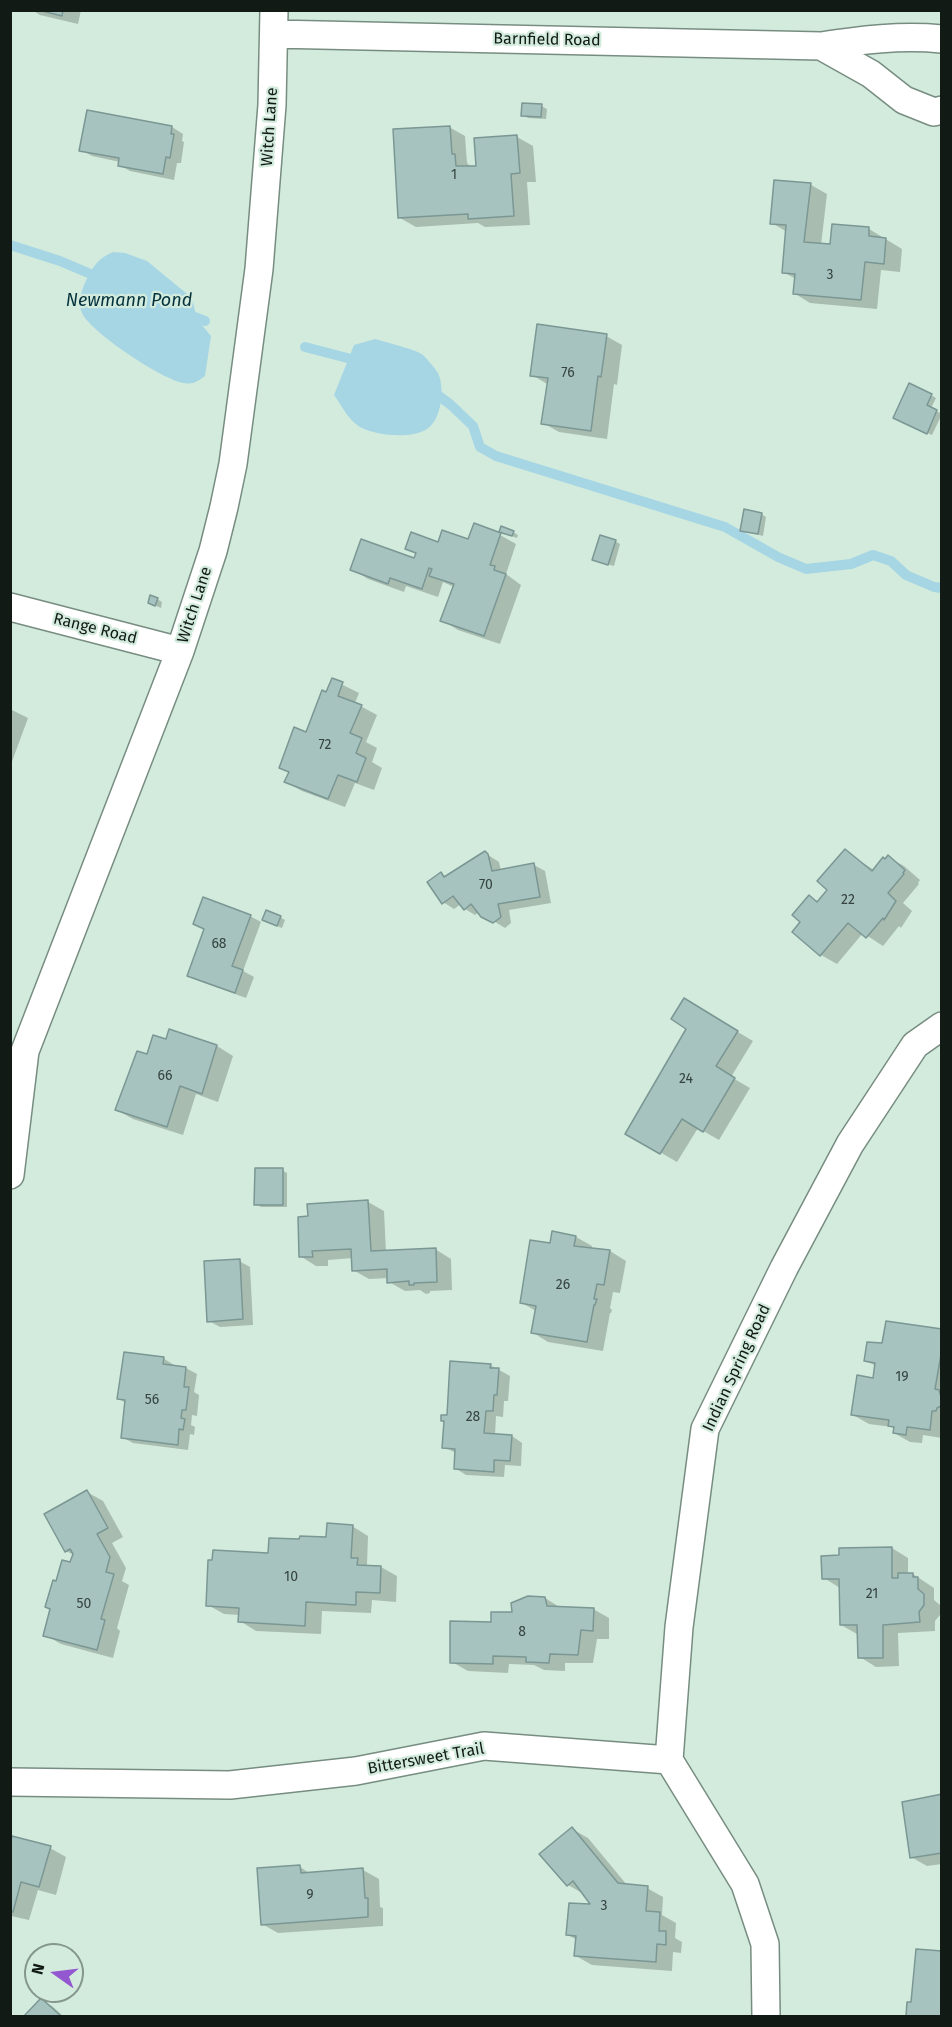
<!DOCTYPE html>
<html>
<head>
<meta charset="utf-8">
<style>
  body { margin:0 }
  #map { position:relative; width:952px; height:2027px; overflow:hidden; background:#d3ebdd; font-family:"Fira Sans",sans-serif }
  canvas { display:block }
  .frame { position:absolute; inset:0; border:12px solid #111a15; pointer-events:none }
  .north { position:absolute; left:24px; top:1943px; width:60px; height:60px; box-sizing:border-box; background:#d3ebdd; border:2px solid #85978d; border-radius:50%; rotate:284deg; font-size:16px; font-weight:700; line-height:24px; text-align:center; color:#111a15 }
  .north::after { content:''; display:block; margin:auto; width:21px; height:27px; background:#9358cf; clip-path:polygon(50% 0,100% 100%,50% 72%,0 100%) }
</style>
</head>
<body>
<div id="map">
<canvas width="952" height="2027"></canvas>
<div class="frame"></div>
<div class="north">N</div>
</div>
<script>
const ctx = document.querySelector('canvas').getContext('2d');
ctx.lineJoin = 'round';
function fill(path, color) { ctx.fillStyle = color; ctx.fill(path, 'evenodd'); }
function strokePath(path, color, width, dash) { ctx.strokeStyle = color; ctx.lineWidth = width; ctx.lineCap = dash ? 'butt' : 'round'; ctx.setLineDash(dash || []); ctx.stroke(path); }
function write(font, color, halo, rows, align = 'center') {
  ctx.font = font + ' "Fira Sans",sans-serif'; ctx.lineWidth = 4.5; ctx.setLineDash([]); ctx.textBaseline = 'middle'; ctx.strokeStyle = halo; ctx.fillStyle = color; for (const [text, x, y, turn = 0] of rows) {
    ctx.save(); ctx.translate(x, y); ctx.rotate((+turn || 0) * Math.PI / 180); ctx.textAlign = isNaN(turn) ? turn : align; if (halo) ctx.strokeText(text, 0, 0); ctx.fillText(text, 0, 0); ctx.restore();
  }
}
fill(new Path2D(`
  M113,252L125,253L147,261L192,298L197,319L211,336L205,376C198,381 193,385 184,383C164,381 89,331 82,313C77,302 82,287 88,277C94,264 100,258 113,252Z
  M375,339C385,342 418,350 423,355C428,360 434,367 438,373C445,388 442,419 427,429C412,439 376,436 360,427C348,420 342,406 334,395L354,345Z`), '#a6d6e4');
fill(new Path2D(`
  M32,10H81L78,24L40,15Z
  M541,106L547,109L546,119L528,118L523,115Z
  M88,112L172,127L183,134L182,141L184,142L181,163H177L174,180L130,171L119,165L120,162L92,156L81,150Z
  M449,127L465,136L467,163L471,167H477L517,137L533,146L536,182H527L530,225L485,227L478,223L416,227L400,218Z
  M775,181L811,185L827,194L821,245L832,246L869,229L902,249L900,272L881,270L877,309L810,303L794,293L796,279L783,272L787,232L772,223Z
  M606,336L622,345L617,385L614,384L607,439L559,432L543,423L549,385L532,375Z
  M931,395L936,398L931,408L942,414L932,435L899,421Z
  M761,514L766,517L763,536L741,530Z
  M513,532L518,535L517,538L506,534Z
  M500,535L516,544L506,574L521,585L500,644L458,630L442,620L454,587L443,582L438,597L406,586L404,592L368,579L352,569L415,560L417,554L407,548L469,541Z
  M615,541L620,544L614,566L599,562Z
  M157,599L162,602L161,608L154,605Z
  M333,680L359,693L355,703L377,715L366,742L377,748L372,762L382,768L374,790L355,783L345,807L302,791L286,782L290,773L281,767L307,734Z
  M10,709L28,718L10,767Z
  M845,851L874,870L888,857L904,866L920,880L918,883L919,884L903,903L912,911L901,928L899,926L883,946L863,933L837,964L821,955L794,931L802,922L810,897L819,902L829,889Z
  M485,853L499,862L501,871L534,865L545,871L551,903L509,910L511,923L505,928L479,912L475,915L465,909L461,904L454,909L443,902L441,874L447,877Z
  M250,916L261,922L243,971L254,977L246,998L199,981L189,975Z
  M280,917L285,920L282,928L269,923Z
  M684,1000L753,1041L731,1077L750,1088L719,1140L698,1128L677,1162L627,1133L688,1028Z
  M170,1031L217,1046L233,1056L218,1102L196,1094L183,1135L133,1119L117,1110L148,1056L167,1041Z
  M282,1170L287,1173V1207H261L256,1204Z
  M368,1202L384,1211L386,1252L435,1249L451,1259L452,1290L430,1291V1293L426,1294L420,1290L405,1291L389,1282V1278L369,1279L353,1270V1258L328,1260V1266H316L300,1256Z
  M576,1237L592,1246L591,1250L610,1251L626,1261L620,1293L613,1292L610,1308L612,1310L611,1313H610L603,1351L548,1342L532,1332L536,1311L522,1303L552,1244Z
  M239,1261L250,1267L253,1325L220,1327L209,1321Z
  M942,1331V1438L923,1435L922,1443L910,1442L894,1433L895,1429L892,1427L869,1424L853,1415L874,1379L876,1366L866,1361L883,1344Z
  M163,1358L174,1365V1367L186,1368L197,1374L194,1392L199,1395L197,1416L192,1415L191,1425L195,1427L194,1435L190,1434L188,1450L133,1443L122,1437L126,1403L119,1399Z
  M490,1365L510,1376L508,1401H504L503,1417L496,1416L495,1435L512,1436L522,1443L521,1466L505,1465L504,1477L466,1475L455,1468L456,1453L444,1447L445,1422L443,1420L449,1417Z
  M87,1492L103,1501L123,1537L112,1543L126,1568L122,1581L129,1585L117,1628L120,1631L113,1658L61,1644L45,1635L57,1583L71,1564L74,1555L66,1551Z
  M352,1526L368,1536L367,1565L381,1567L397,1576L396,1602L372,1600L371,1613L322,1611L321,1634L256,1631L240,1621V1615L224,1614L208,1605L269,1555L328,1539Z
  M892,1548L908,1558V1575L913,1574L934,1588V1600L940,1605V1615L935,1621V1631L898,1633L899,1666L876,1667L860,1657L857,1634L841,1625L840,1588L824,1578Z
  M545,1598L561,1608L593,1609L609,1618V1639H597L593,1663H565V1671L544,1670L534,1665L509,1664L508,1673L468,1671L452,1662L492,1624Z
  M942,1796V1864L927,1866L911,1857Z
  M572,1829L588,1838L627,1885L647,1888L663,1897L662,1915L676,1923L675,1938L682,1942L681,1953L673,1952L672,1971L592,1965L576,1956L577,1940L568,1935L594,1906L584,1894L568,1885Z
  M50,1848L66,1857L56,1895L38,1890L29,1920L11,1916V1918L10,1850Z
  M300,1867L311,1874L363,1870L379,1879L380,1907L383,1908V1926L278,1933L262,1924Z
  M41,2000L52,2006L63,2016H26Z`), '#0003');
strokePath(new Path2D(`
  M10,245L60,261L100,278
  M184,313L205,321
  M305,347L359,361
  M431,390L451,405L473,426L480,447L496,456L725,527L778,557L806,569L851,564L873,555L891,561L906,575L934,587L942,588`), '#a6d6e4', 10);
const building = new Path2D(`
  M38,10H63L62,16Z
  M522,103L542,104L541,117L521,116Z
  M87,110L172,126L171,134H174L170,158L166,157L163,174L118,166L119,158L79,151Z
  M450,126L452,154H455L456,166H476L474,138L517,135L520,173L511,174L514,216L468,219V214L398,218L393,129Z
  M774,180L811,183L804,242L830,244L832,224L869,227V236L886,238L884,264L865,262L861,300L793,294L795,274L782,273L786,225L770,224Z
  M537,324L607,334L601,377L598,376L591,431L541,424L548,378L530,376Z
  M909,383L932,394L927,405L937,410L927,434L893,418Z
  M744,509L762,513L758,534L740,531Z
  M474,523L501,533L490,565L495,566L494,570L506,574L484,636L440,621L454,584L429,576L432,569L429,568L422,589L390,578L388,584L350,570L361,539L414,558L416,553L405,549L411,532L438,542L442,530L468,539Z
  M501,526L514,531L512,536L499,532Z
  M600,535L616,540L608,565L592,560Z
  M150,595L158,598L155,606L148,603Z
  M332,678L343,682L338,696L362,705L350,733L362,738L356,753L366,758L357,782L338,775L328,799L284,782L289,772L279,768L294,727L306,732L322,690L326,692Z
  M845,849L872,871L883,857L885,859L888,855L905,870L903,873L904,874L888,893L896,901L884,920L883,918L866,938L848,923L820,956L792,932L800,922L792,915L809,895L817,902L827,890L817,881Z
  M485,851L488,854L492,871L534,863L540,897L498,904L501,917L493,923L481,917L471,904L464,910L453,896L442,904L427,882L441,872L444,877Z
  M203,897L251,915L232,966L243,970L235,993L187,976L204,929L193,924Z
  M266,910L281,916L277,926L262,920Z
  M684,998L738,1031L716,1066L735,1078L703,1132L682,1119L660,1154L625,1134L686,1029L671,1019Z
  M169,1029L217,1045L202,1094L180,1086L167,1127L115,1110L137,1051L147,1054L153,1035L166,1039Z
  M255,1168H283V1205H254Z
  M368,1200L371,1251L436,1248L437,1282L414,1283V1285H409V1281L387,1283V1269L352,1271L351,1249L312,1251L313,1257H299L298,1217L308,1216L307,1204Z
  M552,1231L576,1236L574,1246L610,1250L604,1285L597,1284L594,1299H597L595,1305H594L587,1342L531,1333L536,1306L520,1303L530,1240L550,1243Z
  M240,1259L243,1319L207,1322L204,1261Z
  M886,1321L942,1329V1349L935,1389L939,1390L941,1397V1406L937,1408L936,1411H932L930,1430L907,1427L906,1435L893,1433L894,1427L888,1426L889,1420L851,1415L857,1375L873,1378L875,1363L864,1361L867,1342L882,1343Z
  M124,1352L164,1357L163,1364L186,1367L184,1387H189L186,1410H182L181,1418L185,1419L183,1430L179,1429L178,1445L121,1438L125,1400L117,1399Z
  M450,1361L491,1364L490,1368H499L497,1395H494L493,1411H486L484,1433L512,1435L510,1461L494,1460V1472L454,1469L455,1449L442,1448L444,1421H441V1415H447Z
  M87,1490L108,1528L97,1534L110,1557L106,1572L114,1574L101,1619L105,1620L97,1650L43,1636L50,1609L45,1607L53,1580L56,1581L62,1560L70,1562L73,1554L70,1549L65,1552L44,1514Z
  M327,1523L353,1525L351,1558H358L357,1565L381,1566L380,1593L356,1592V1605L306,1602L305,1626L238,1622L239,1608L206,1606L208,1560H212L213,1550L268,1553L269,1538L299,1539L300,1536L326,1537Z
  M892,1547V1578H898V1573H913V1577H918V1589L924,1594V1605L919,1612L920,1622L883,1625V1658H858L857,1625H840L839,1579H822L821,1556L839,1555V1548Z
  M528,1596L545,1597L547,1606L594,1608L593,1631L581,1630L578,1655L550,1654L549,1663L526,1662V1657L493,1656V1664L450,1663V1621L491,1622V1612H512L511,1603Z
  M942,1794V1853L910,1858L902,1802Z
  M572,1827L618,1883L648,1886L646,1911L660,1912L659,1931H666V1945L657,1944L656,1962L574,1956L576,1936L566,1935L569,1903L590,1904L573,1881L567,1886L539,1854Z
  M12,1836L51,1846L39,1887L21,1882L13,1912H10V1844Z
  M300,1865L301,1873L363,1868L365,1898H368V1917L261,1925L257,1868Z
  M916,1949L942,1951V2016H906L907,2002H911Z
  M41,1998L61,2016H24Z`);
fill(building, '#a6c3c0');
strokePath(building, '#7b9794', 1.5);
const minor = new Path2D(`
  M274,34L821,46C862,40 900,35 942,39
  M821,46L871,74L904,100L934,112L942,110
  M10,607L180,651
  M10,1175L25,1051L180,651L213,551L224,507L233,464L259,269L272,105L274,10
  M669,1760L679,1627L705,1429L784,1268L850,1144L915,1045L942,1026
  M669,1760L745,1884L765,1944L766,2016
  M10,1782L230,1785L356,1771L484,1746L669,1760`);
strokePath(minor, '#778d81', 30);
strokePath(minor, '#fff', 27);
write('14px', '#364440', null, [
  ["1",454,175],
  ["3",830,275],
  ["76",568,373],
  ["72",325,745],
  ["70",486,885],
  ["22",848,900],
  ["68",219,944],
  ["66",165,1076],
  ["24",686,1079],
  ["26",563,1285],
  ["19",902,1377],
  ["56",152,1400],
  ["28",473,1417],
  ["10",291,1577],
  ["21",872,1594],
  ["50",84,1604],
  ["8",522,1632],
  ["9",310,1895],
  ["3",604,1906]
]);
write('16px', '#111a15', '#d3ebdd', [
  ["Barnfield Road",547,40,1],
  ["Witch Lane",270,127,-86],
  ["Witch Lane",195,605,-72],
  ["Range Road",95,629,14],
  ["Indian Spring Road",737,1368,-65],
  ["Bittersweet Trail",426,1759,-10]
]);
write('italic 18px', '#03313c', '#d3ebdd', [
  ["Newmann Pond",129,301]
]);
</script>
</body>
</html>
